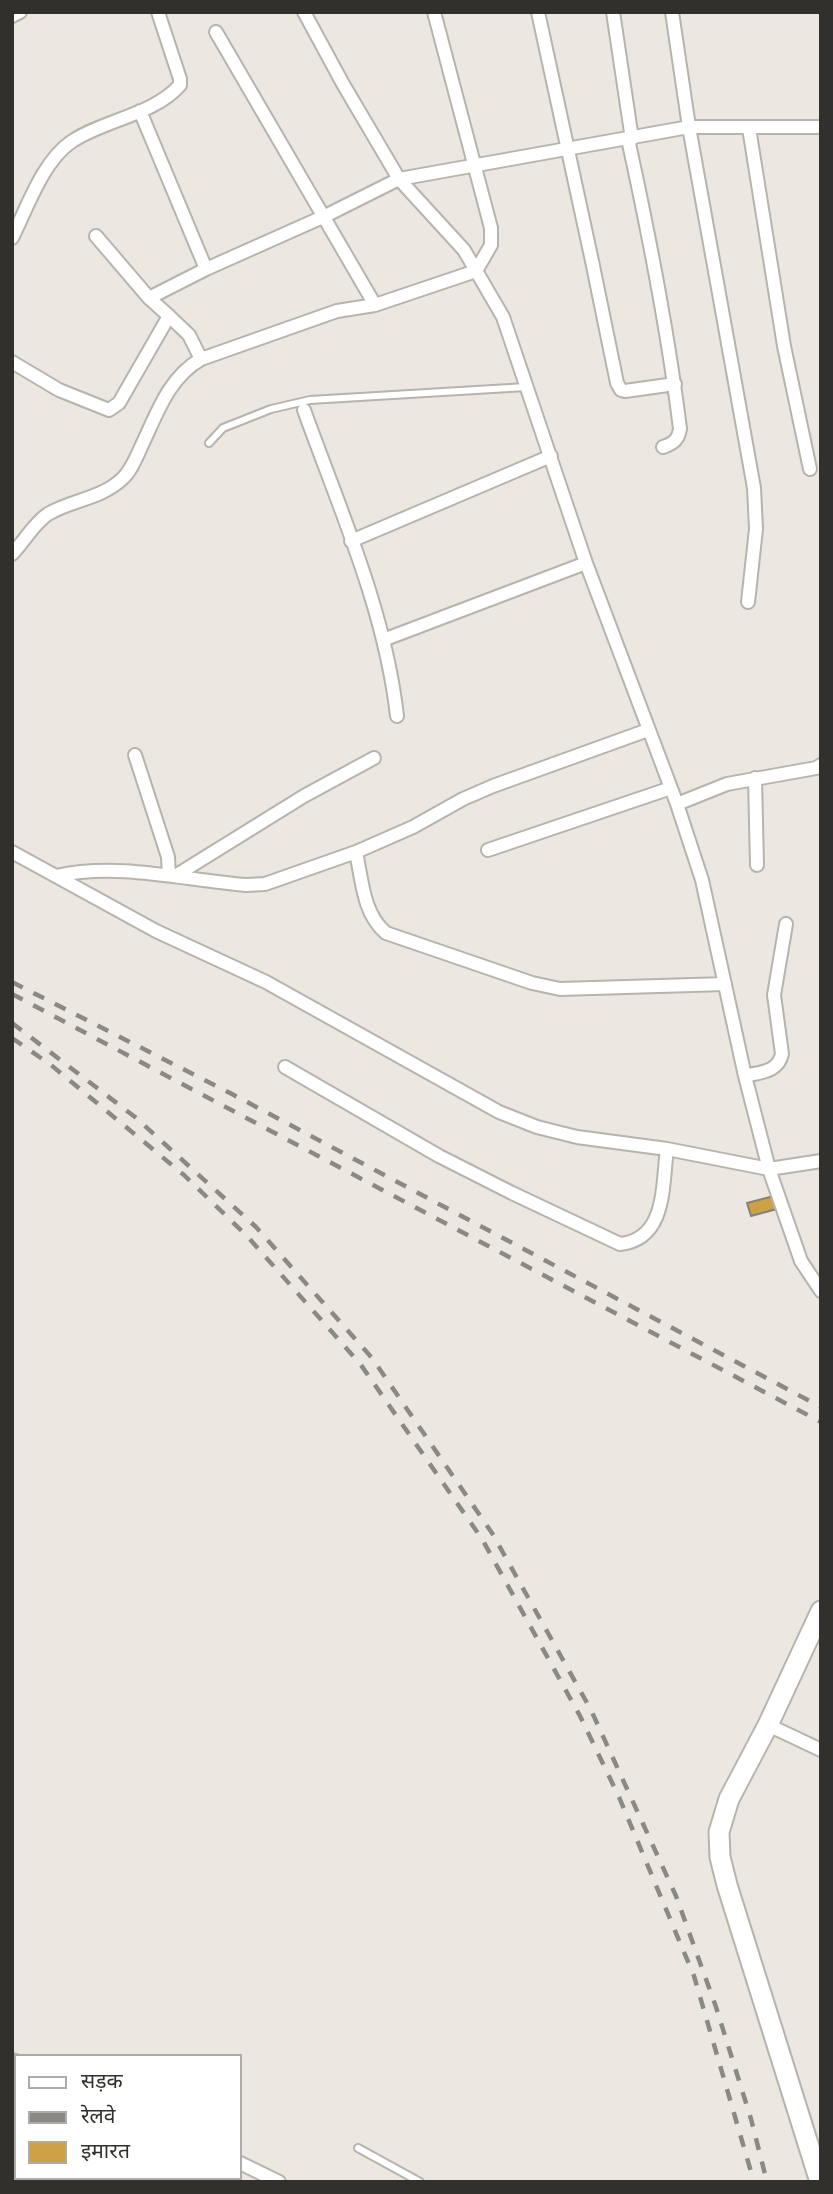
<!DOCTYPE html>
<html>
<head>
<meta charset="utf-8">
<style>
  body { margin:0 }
  #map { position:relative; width:833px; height:2194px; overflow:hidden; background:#ece8e1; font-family:Overpass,"Noto Sans Devanagari",sans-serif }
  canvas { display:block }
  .frame { position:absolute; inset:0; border:14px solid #31302d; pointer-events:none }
  .legend { position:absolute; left:14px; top:2054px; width:228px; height:126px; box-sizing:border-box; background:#fff; border:2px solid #adacab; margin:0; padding:9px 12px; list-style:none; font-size:21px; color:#31302d }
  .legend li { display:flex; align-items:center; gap:14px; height:35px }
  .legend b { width:35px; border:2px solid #adacab }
</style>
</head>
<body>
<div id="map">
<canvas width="833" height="2194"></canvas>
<div class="frame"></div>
<ul class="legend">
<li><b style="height:9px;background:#fff"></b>सड़क</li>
<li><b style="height:9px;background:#8b8984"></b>रेलवे</li>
<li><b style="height:19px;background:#cea147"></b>इमारत</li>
</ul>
</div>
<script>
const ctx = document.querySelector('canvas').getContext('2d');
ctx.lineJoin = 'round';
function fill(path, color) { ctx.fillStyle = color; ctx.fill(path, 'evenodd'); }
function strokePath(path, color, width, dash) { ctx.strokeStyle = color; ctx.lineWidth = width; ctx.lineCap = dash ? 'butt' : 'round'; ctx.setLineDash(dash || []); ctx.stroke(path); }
const building = new Path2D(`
  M774,1196L777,1209L751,1216L747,1203Z`);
fill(building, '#cea147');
strokePath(building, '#84817b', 2);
const lane = new Path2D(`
  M209,443L223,428L271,409L310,400L526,387
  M358,2148L420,2182`);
const street = new Path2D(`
  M304,12L343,84L399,179L464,250L503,317L586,563L677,804L702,880L745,1076L769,1169L801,1261L821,1291
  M538,12L592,261L617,383L621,390L625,391L675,384
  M613,12L632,139
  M672,12L689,127L754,488L756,529L748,602
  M12,16L20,12
  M216,32L375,305
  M140,111L206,269
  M749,128L784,346L810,469
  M628,139C649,235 668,331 680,429C678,440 674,443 663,447
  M96,236L149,298
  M12,238C27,208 43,161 71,142C103,120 154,115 180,85V79L158,12
  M169,316L189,335L201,359L337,311L375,305L476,271L491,245V228L434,12
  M12,362L59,390L109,410L119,403L169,316L149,298L206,269L325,216L399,179L689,127H821
  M304,410C340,510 385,610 397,716
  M351,541L551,456
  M12,554C24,542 34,523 48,514C71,500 101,499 122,479C131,471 136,458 141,447C157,414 168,378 201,359
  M383,640L586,563
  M135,755L168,857L169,875
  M755,778L757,865
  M677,804L727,784L816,768L821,765
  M488,850L671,788
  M12,852L156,931L266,982L499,1112L537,1127L577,1137L667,1149L769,1169L821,1161
  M356,852L413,827L463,799L493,786L648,730
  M56,876C119,862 184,880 246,885L265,884L356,852C362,880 363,914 386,933L532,983L560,989L725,984
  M175,876L304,796L374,758
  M285,1067L439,1156L512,1193L620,1244C667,1239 662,1185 667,1149
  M745,1076C761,1072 778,1072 782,1054L774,995L786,924
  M768,1725L821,1750
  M12,2060L16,2061
  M12,2131L16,2133
  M240,2163L279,2182
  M112,2178L120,2182`);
const secondary = new Path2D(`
  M12,2088L16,2089
  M12,2115L16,2117
  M148,2178L156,2182
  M206,2178L213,2182
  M820,2182L727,1885L720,1857L719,1832L729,1799L768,1725L821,1611`);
strokePath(lane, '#b7b3ad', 10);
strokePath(street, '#b7b3ad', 16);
strokePath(secondary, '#b7b3ad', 23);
strokePath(lane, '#fff', 6);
strokePath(street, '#fff', 12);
strokePath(secondary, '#fff', 19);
strokePath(new Path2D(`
  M12,982L230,1093L821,1407
  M12,994L821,1422
  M12,1023L135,1117L256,1227L372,1358L492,1533L591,1710L676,1896L716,2007L751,2119L767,2182
  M12,1038L51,1065L184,1175L248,1237L361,1365L482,1539L580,1716L619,1797L694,1976L754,2182`), '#8b8984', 4.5, [12, 12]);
</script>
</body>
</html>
